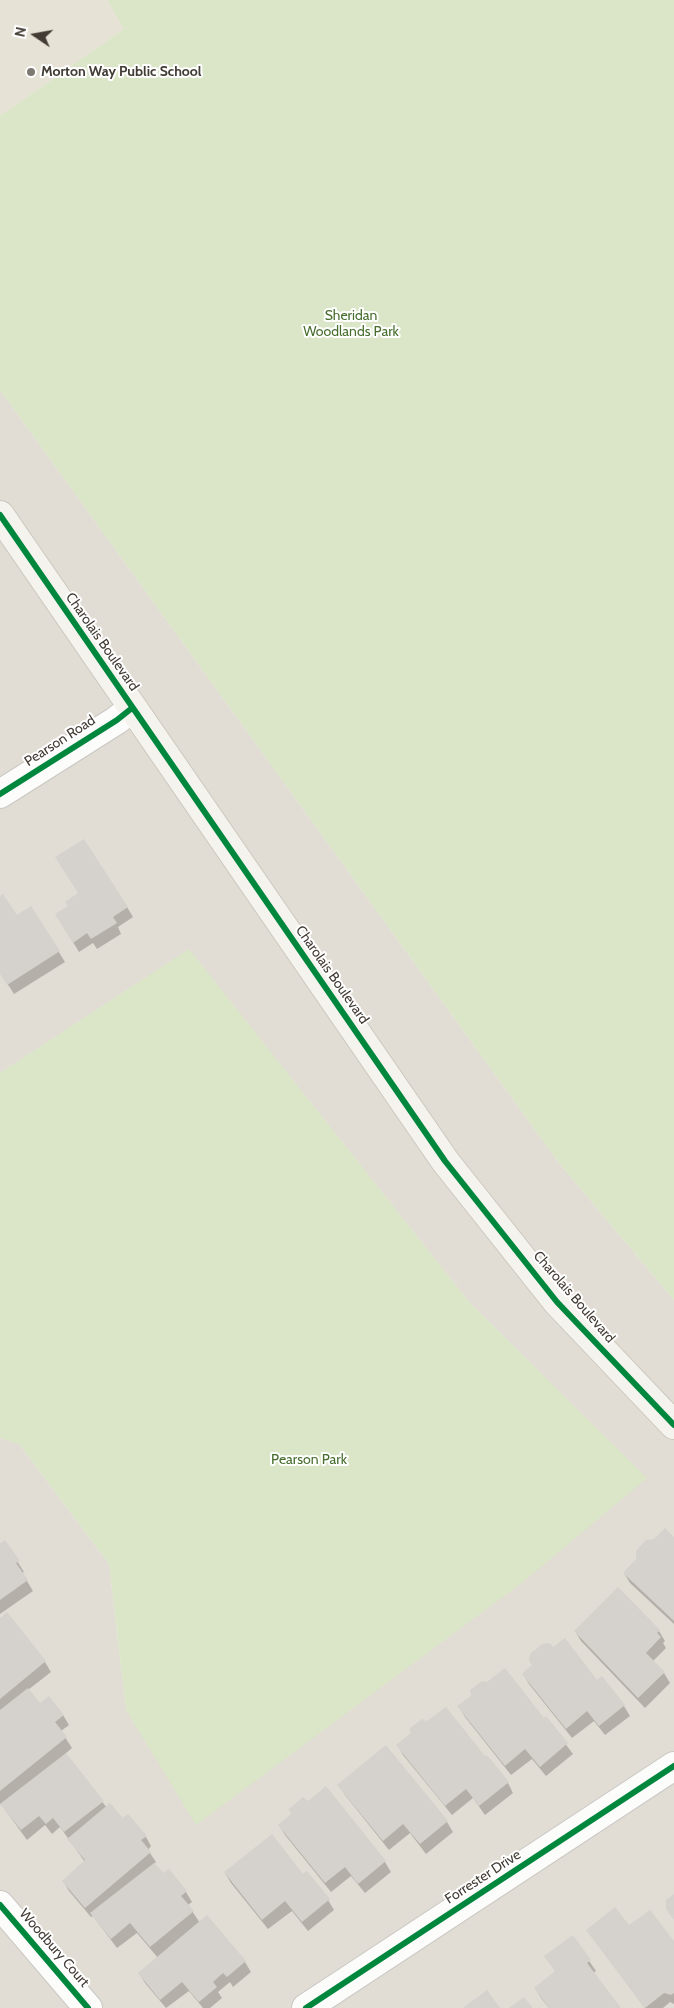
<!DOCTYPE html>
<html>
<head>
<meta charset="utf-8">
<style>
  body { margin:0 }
  #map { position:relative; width:674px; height:2008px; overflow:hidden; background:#edebe7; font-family:Cabin,sans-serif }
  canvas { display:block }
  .north { position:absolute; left:10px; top:10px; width:50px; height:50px; -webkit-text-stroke:4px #fff; paint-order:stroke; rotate:282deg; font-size:14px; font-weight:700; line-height:20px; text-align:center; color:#423c34 }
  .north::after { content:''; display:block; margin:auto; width:18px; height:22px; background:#423c34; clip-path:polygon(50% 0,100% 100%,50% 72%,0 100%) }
</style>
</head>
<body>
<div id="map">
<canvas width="674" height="2008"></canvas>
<div class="north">N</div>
</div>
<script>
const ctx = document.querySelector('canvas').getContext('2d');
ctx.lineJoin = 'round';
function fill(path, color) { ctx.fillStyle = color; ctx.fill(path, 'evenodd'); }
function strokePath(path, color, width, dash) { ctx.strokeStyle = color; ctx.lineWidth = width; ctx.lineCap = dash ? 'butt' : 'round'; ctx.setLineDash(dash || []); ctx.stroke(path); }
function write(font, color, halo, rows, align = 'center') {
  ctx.font = font + ' Cabin,sans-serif'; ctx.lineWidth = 4; ctx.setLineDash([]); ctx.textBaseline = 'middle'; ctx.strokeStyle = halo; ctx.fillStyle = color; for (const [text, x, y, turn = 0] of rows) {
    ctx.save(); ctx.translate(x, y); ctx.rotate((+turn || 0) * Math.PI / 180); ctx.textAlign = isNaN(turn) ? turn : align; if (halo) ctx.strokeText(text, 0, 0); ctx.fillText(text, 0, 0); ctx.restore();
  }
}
fill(new Path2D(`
  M0,390L559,1163L674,1300V2008H0V1438L19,1444L109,1564L126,1710L646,1478L470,1303L189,950L0,1073Z`), '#e1ddd4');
fill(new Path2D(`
  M0,0H107L124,29L0,116Z`), '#e7e2d6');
fill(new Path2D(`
  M107,0H674V1300L559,1163L0,390V116L124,29Z
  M189,949L470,1303L647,1478L523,1582L196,1825L126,1710L109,1564L19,1444L0,1438V1073Z`), '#dbe6c8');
fill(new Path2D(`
  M0,898L16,917L31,907L65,962L14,994L0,972Z
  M127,907L133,917L118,927L121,934L97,949L93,943L79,952L62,924Z
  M674,1538V1624L630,1583L624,1573Z
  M5,1542L24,1572L22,1573L33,1591L0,1614V1544Z
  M618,1589L659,1631L665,1641L663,1643L666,1648L653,1661L664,1673L670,1683L645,1708L581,1641L575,1631Z
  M7,1614L45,1662L51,1672L28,1690L40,1705L63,1715L69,1725L61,1731L72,1748L65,1754L107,1808L146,1837L151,1846L148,1850L156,1862L154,1864L163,1875L186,1892L192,1902L188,1905L200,1923L207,1917L245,1962L251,1972L233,1987L230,1982L218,1992L222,1998L210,2008H203L189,1991L166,2008L145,1983L139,1973L158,1958L137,1933L117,1948L93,1916L91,1917L69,1891L63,1881L85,1862L60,1827L52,1834L45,1825L27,1840L1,1804L0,1805V1619Z
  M533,1665L597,1681L624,1706L630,1716L605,1735L594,1721L572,1738L529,1684L523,1674Z
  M472,1696L544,1720L546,1718L573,1754L546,1776L532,1759L511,1775L465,1717L459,1707Z
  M398,1745L484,1758L508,1783L513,1793L485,1815L473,1798L452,1815L403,1755Z
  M386,1747L447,1822L453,1832L426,1854L410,1833L389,1850L345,1795L339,1785Z
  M326,1788L385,1862L391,1872L365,1893L351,1876L331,1892L285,1835L279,1825Z
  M225,1873L303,1875L328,1900L334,1910L308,1931L292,1911L268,1929L231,1883Z
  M629,1927L674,1943V2004L670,2002L663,2008H645L587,1930Z
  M572,1936L596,1971L593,1973L620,2008H549L541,1998L535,1988L556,1972L546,1957Z`), '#0003');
fill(new Path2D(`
  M84,839L128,907L113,917L117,923L91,939L87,933L73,943L55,914L68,906L65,902L78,893L55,857Z
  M3,894L17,915L31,906L60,951L7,985L0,974V896Z
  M665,1528L674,1537V1621L623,1573L636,1559V1551L646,1540L654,1539Z
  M5,1540L20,1561L16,1563L28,1580L0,1600V1544Z
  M618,1587L660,1630L657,1633L661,1637L646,1653L665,1672L638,1698L574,1631Z
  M7,1612L46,1661L0,1699V1618Z
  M565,1638L597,1680L602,1676L625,1705L599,1726L587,1711L566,1729L522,1674L532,1665L529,1661L530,1654L542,1644L550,1643L553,1647Z
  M505,1668L544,1718L546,1716L568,1743L540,1767L525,1749L505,1766L457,1706L471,1696L470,1690L482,1681L487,1682Z
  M28,1688L40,1703L49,1696L64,1715L55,1722L67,1737L0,1791V1710Z
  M446,1707L485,1756L487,1755L509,1782L479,1806L466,1789L445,1806L396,1745L411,1733L409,1729L422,1719L427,1721Z
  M386,1745L448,1821L420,1844L403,1824L383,1841L337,1785Z
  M66,1753L104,1801L64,1832L53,1818L46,1824L39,1816L21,1830L0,1804Z
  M326,1786L386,1861L358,1884L345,1867L325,1883L278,1825L291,1814L289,1809L303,1797L308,1801Z
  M110,1803L123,1818L128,1814L147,1836L141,1840L151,1852L85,1908L62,1881L85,1860L67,1839Z
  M272,1834L303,1874L307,1871L330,1899L302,1922L285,1901L262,1920L224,1872Z
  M154,1863L164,1873L169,1869L187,1891L181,1896L194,1911L150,1947L130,1923L111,1939L90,1913Z
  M674,1894V1920L666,1909V1900Z
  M615,1907L629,1925L650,1910L674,1941V1993L671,1995L664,1993L645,2008L586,1930Z
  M207,1915L246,1961L227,1977L223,1973L213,1982L217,1987L199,2002L182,1982L160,2000L138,1973Z
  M573,1935L591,1960L587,1963L621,2008H549L534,1988L555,1971L544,1956Z
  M487,1990L500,2008H463Z
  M524,1997L533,2008H509Z`), '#d5d2ce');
const street = new Path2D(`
  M0,794L117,720L132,708
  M0,1905L88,2008
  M306,2008L674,1766`);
const secondary = new Path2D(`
  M0,515L445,1161L557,1302L674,1425`);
strokePath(street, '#c9c7c3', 30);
strokePath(secondary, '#ccc8be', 30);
strokePath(street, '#fcfcfb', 28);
strokePath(secondary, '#f5f3ed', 28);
strokePath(new Path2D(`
  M0,515L445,1161L557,1302L674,1425
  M0,794L117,720L132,708
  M0,1905L88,2008
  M306,2008L674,1766`), '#00873e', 6);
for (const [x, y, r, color] of [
  [31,72,5,"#7e7973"]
]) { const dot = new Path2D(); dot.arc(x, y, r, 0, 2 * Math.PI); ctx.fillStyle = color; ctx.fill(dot); strokePath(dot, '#fff', 2); }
write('bold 14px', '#423c34', '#fff', [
  ["Morton Way Public School",41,72]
], 'left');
write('14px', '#476e2d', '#fff', [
  ["Sheridan",351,316],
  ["Woodlands Park",351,332],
  ["Pearson Park",309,1460]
]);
write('14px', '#423c34', '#fff', [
  ["Charolais Boulevard",102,642,55],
  ["Pearson Road",60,741,-33],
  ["Charolais Boulevard",332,975,55],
  ["Charolais Boulevard",574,1297,49],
  ["Forrester Drive",483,1877,-33],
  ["Woodbury Court",54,1948,49]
]);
</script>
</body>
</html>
